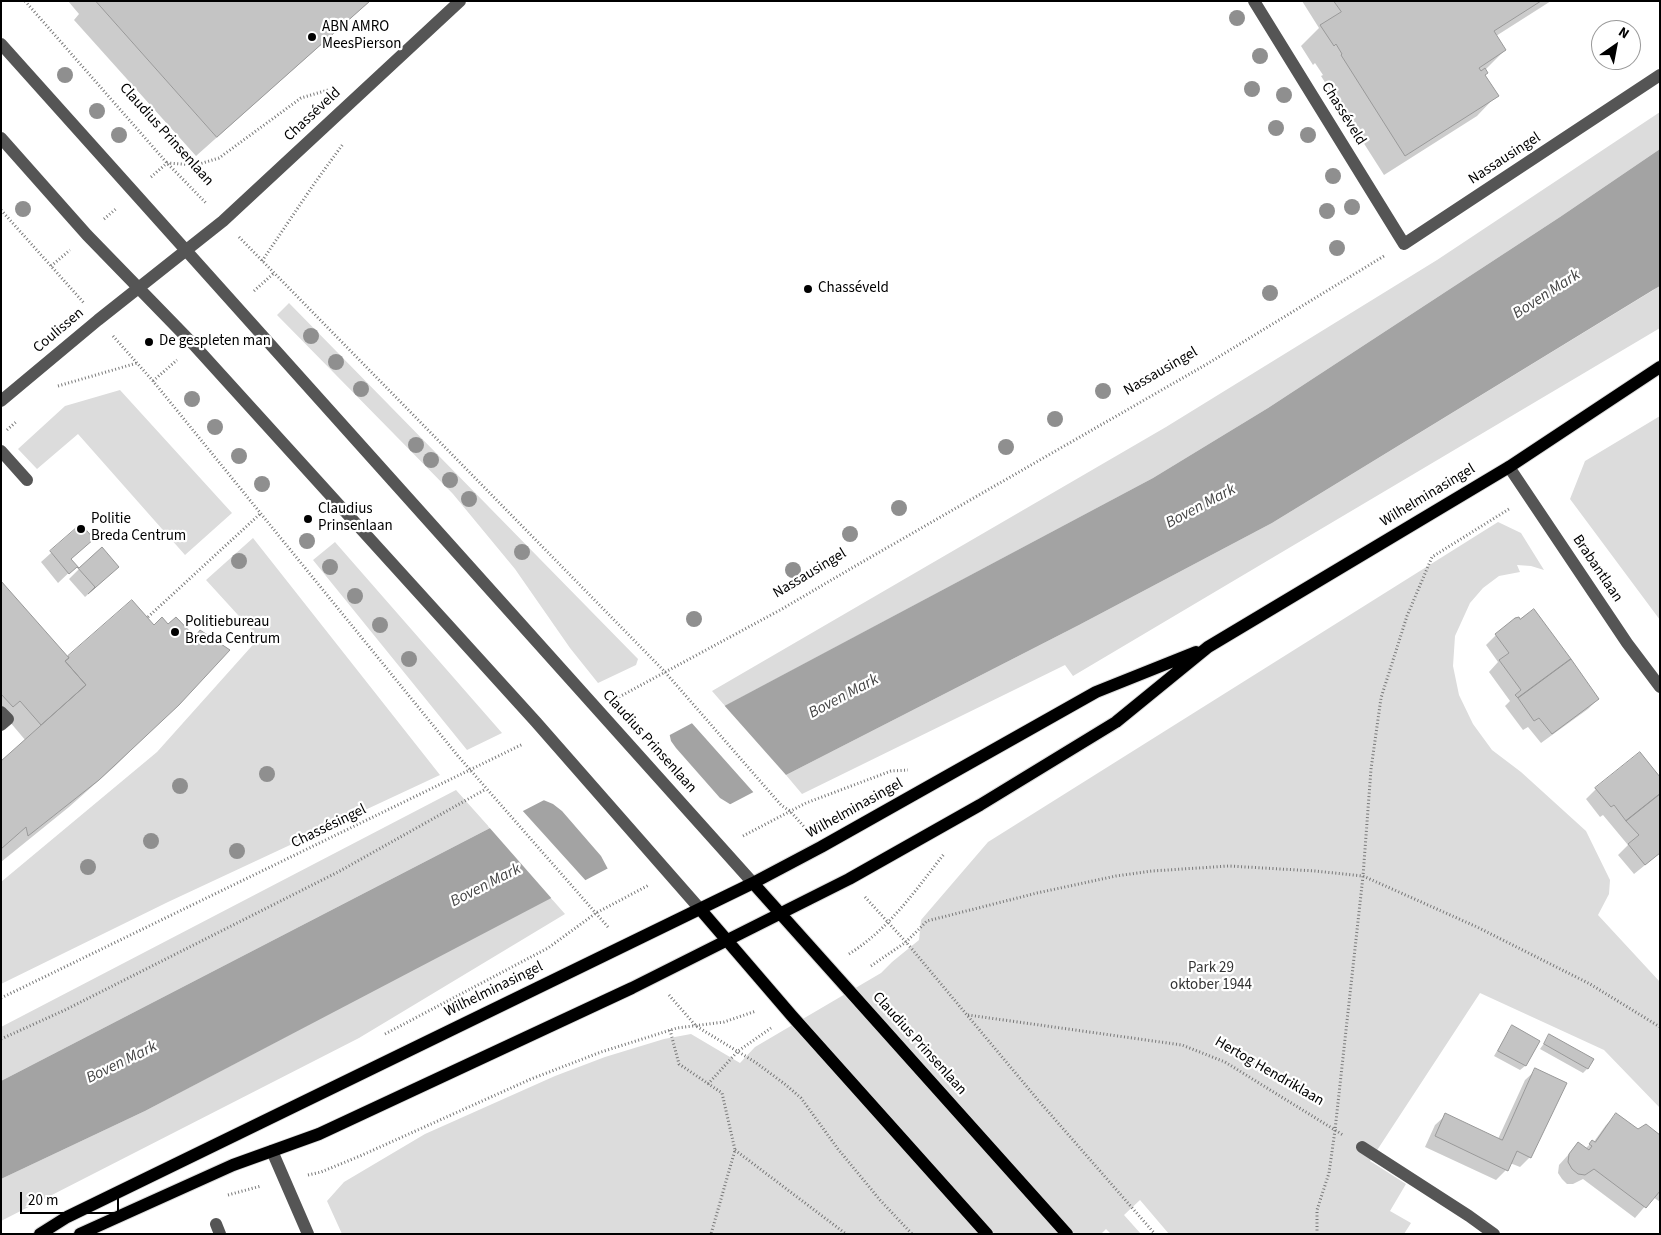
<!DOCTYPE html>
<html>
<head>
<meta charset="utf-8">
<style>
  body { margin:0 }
  #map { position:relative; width:1661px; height:1235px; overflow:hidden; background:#fff; font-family:"Source Sans 3",sans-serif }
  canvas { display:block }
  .frame { position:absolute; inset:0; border:2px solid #000; pointer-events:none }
  .north { position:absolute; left:1591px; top:20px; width:50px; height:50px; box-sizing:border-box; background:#fff; border:1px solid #999; border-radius:50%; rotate:33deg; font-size:14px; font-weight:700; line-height:20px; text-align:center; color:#000 }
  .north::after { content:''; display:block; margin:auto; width:18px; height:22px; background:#000; clip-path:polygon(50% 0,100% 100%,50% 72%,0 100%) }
  .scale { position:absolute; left:20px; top:1192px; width:99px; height:22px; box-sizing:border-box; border:2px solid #000; border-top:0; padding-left:6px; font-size:15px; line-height:18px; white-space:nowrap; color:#000; -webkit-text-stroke:4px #fff; paint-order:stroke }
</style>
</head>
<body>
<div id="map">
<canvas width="1661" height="1235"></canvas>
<div class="frame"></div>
<div class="north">N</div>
<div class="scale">20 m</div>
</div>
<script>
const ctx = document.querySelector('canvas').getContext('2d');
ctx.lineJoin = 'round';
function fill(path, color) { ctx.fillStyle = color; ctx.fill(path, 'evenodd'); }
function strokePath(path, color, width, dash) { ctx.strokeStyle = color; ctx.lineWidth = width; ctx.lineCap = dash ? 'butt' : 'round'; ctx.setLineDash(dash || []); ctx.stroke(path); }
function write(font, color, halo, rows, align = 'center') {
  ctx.font = font + ' "Source Sans 3",sans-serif'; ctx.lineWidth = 4.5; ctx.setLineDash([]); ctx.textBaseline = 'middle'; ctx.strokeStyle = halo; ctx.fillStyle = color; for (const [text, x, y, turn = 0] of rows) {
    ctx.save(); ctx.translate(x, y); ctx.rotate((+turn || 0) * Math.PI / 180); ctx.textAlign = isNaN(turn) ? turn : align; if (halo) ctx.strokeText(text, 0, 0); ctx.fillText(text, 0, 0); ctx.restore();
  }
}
fill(new Path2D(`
  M1660,112V149L1560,217L1268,408L1153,478L725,706L712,691L1166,427L1437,260Z
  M1660,286V328L1073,676L1065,665L802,794L786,775L1079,625L1272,523Z
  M289,303L638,659L636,665L598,683L570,648L515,569L453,494L277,315Z
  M120,390L232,513L185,555L78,434L37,469L18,449L65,406Z
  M1660,416V620L1570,499L1585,461Z
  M1498,522L1521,533L1544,570L1531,566L1517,565L1520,572L1499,576L1483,588L1470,603L1455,636L1453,666L1459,695L1473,724L1492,750L1521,772L1586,831L1610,880L1609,894L1598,915L1660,982V1108L1604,1050L1480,993L1370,1161L1406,1184L1390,1211L1411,1223L1404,1234H1169L1140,1200L1124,1215L1141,1234H1111L1106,1229L1101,1234H342L327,1201L344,1182L425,1134L555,1076L605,1057L664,1039L691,1034L740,1063L755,1047L881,973L892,962L919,940L921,920L988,842Z
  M253,538L440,775L168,902L1,984V882L157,752L259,638L206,580Z
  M335,542L502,733L467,750L313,560Z
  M456,790L490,828L1,1081V1027Z
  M550,897L565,914L359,1038L1,1221V1179L145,1111Z`), '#dcdcdc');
fill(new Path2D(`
  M1660,149V286L1653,290L1272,523L1079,625L786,775L145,1111L1,1179V1081L666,737L1153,478L1268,408L1560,217Z`), '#a3a3a3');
fill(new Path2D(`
  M723,704L786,775L787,777L755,794L690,721Z
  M669,732L671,741L676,748L720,798L733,806L609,871L601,856L562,811L553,804L541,799Z
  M521,809L587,882L553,900L488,826Z`), '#fff');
fill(new Path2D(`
  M68,1H370L196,156L74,20L79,14Z
  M1302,1H1551L1496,36L1505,50L1485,70L1484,76L1497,95L1477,116L1384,175L1321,76L1323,75L1315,63L1313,65L1301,46L1319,28Z
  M81,526L92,539L70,560L76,566L58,583L41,562Z
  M118,567L85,597L69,579L79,569Z
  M1,583L68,658L132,601L154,627L168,626L194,638L200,632L167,715L114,767L69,807L1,862V762L26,741L4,715L1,718Z
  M1496,635L1598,699L1588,709L1541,743L1528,727L1523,730L1505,706L1510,701L1489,672L1498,662L1486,645Z
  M1660,779V853L1634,874L1618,855L1628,845L1603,815L1600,817L1586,799L1596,789Z
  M1513,1027L1539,1041L1525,1066L1520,1070L1494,1056L1508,1032Z
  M1550,1035L1587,1069L1583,1073L1540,1049Z
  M1536,1070L1530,1157L1520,1167L1510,1163L1506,1170L1496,1180L1425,1147L1435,1125L1446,1115L1498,1139L1525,1080Z
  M1616,1115L1660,1147V1202L1653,1197L1635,1218L1583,1179L1573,1184H1567L1562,1179L1558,1173L1559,1165L1578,1144L1585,1149L1592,1142L1593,1143L1606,1125Z`), '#0003');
const building = new Path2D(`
  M96,1H370L217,137Z
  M1334,1H1541L1494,31L1506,50L1479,68L1481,71L1485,68L1488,73L1485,75L1499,96L1405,156L1341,55L1342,54L1336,44L1334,46L1320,25L1341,12Z
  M81,524L94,539L71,559L79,568L102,547L119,567L88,594L95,587L77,567L69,574L50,551Z
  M1,581L69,658L65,661L86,685L41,725L20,701L13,707L1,694Z
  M132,600L154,625L162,617L168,624L176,617L195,637L200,630L230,650L179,705L99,780L28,836L26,827L1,849V761L86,685L65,661L69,658L68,656Z
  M1534,609L1571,659L1518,698L1515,695L1521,690L1499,660L1509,653L1495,634L1515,618L1519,617L1520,619Z
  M1571,659L1599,699L1552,734L1539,718L1534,721L1518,698Z
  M1640,752L1660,777V794L1626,821L1614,805L1611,807L1595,788Z
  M1660,794V853L1645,865L1628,844L1639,835L1626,821Z
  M1512,1025L1540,1041L1526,1066L1498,1051Z
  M1549,1034L1594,1059L1588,1069L1544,1044Z
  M1535,1068L1567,1083L1531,1158L1517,1151L1508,1171L1435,1136L1445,1113L1502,1140Z
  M1616,1113L1638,1129L1646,1124L1660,1135V1191L1646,1208L1594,1169L1585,1175L1578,1174L1572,1169L1568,1162L1569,1154L1578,1142L1589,1150L1592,1146L1589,1144L1592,1140L1595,1142Z`);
fill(building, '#c4c4c4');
strokePath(building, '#999', 1);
const major = new Path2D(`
  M753,883L1067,1234
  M700,909L792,1016L987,1234
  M40,1234L67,1217L753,883L821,847L1096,692L1196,652
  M80,1234L233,1165L319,1134L632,988L849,879L980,805L1116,722L1208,647L1509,467L1660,367`);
strokePath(major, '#dbdbdb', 14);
strokePath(new Path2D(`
  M25,1L167,163L207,204
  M151,177L167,163L196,165L219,158L301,98L328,90
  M1,210L84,303
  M104,219L117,208
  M239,237L665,672L781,805L790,811L807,830
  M262,261L314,184L343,144
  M51,266L70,250
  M254,291L274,273
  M113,336L153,381L458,756L608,927
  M153,381L177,360
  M58,386L137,363
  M7,430L17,421
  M148,617L261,513
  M619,697L782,609L857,565L1207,364L1384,256
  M743,836L806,803L891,771L908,770
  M865,897L906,942L1038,1100L1155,1234
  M849,954C889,929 915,891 944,854
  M871,966L906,942L927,921L1037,893L1116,876L1152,871L1229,866L1315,871L1363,876L1419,901L1477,927L1590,984L1660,1027
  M669,995L696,1026L755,1062L786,1085L801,1098L838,1149L880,1200L912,1234
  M1,998L523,744
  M968,1015L1182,1045L1225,1062L1343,1135
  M670,1030L679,1064L722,1093L735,1150L711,1234
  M385,1034L548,948L596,913L649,885
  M1,1039L65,1010L338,872L486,789
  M708,1084L738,1051L771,1028
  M735,1150L846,1234
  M308,1175L321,1172L360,1156L531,1079L601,1052L677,1028L724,1022L756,1011
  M228,1195L261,1186
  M1317,1234V1210L1329,1173L1335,1130L1363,876L1371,769L1381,698L1407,616L1432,557L1509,509`), '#777', 3, [1, 2.5]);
strokePath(new Path2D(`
  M1254,1L1404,244L1660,75
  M1,44L753,883
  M1,138L87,235L194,345L536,722L700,909
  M1,401L98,320L223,221L460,1
  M1,451L27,480
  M1509,467L1627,643L1660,687
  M1,712L8,719L1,725
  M1362,1147L1469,1216L1494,1234
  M272,1151L308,1234
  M216,1224L220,1234`), '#555', 12);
strokePath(major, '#000', 12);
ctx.fillStyle = '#8f8f8f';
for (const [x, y] of [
  [1237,18],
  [1260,56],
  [65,75],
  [1252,89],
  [1284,95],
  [97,111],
  [1276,128],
  [119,135],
  [1308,135],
  [1333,176],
  [1352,207],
  [23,209],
  [1327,211],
  [1337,248],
  [1270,293],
  [311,336],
  [336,362],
  [361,389],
  [1103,391],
  [192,399],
  [1055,419],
  [215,427],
  [416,445],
  [1006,447],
  [239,456],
  [431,460],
  [450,480],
  [262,484],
  [469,499],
  [899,508],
  [850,534],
  [307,541],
  [522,552],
  [239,561],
  [330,567],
  [793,570],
  [355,596],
  [694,619],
  [380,625],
  [409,659],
  [267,774],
  [180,786],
  [151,841],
  [237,851],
  [88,867]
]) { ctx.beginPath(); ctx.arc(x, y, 8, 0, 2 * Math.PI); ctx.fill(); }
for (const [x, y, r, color] of [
  [312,37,5,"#000"],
  [808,289,5,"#000"],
  [149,342,5,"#000"],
  [308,519,5,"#000"],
  [81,529,5,"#000"],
  [175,632,5,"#000"]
]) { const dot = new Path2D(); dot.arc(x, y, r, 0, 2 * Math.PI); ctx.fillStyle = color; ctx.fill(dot); strokePath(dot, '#fff', 2); }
write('15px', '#000', '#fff', [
  ["ABN AMRO",322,28],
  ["MeesPierson",322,45],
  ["Chasséveld",818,289],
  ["De gespleten man",159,342],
  ["Claudius",318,510],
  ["Prinsenlaan",318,527],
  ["Politie",91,520],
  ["Breda Centrum",91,537],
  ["Politiebureau",185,623],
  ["Breda Centrum",185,640]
], 'left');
write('15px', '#000', '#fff', [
  ["Chasséveld",1343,114,58],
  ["Chasséveld",313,115,-43],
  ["Claudius Prinsenlaan",166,135,48],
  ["Nassausingel",1505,159,-33],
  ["Coulissen",59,331,-40],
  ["Nassausingel",1161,372,-30],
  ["Wilhelminasingel",1428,496,-31],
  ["Brabantlaan",1597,569,56],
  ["Nassausingel",810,574,-31],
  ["Claudius Prinsenlaan",649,742,48],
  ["Wilhelminasingel",855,809,-29],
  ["Chassésingel",329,827,-26],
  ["Wilhelminasingel",494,990,-26],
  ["Claudius Prinsenlaan",919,1044,48],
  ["Hertog Hendriklaan",1269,1072,30]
]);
write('15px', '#333', '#fff', [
  ["Park 29",1211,969],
  ["oktober 1944",1211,986]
]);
write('italic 16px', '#444', '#fff', [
  ["Boven Mark",1547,295,-33],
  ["Boven Mark",1201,507,-28],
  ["Boven Mark",844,697,-28],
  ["Boven Mark",486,886,-27],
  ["Boven Mark",122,1063,-26]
]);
</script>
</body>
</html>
